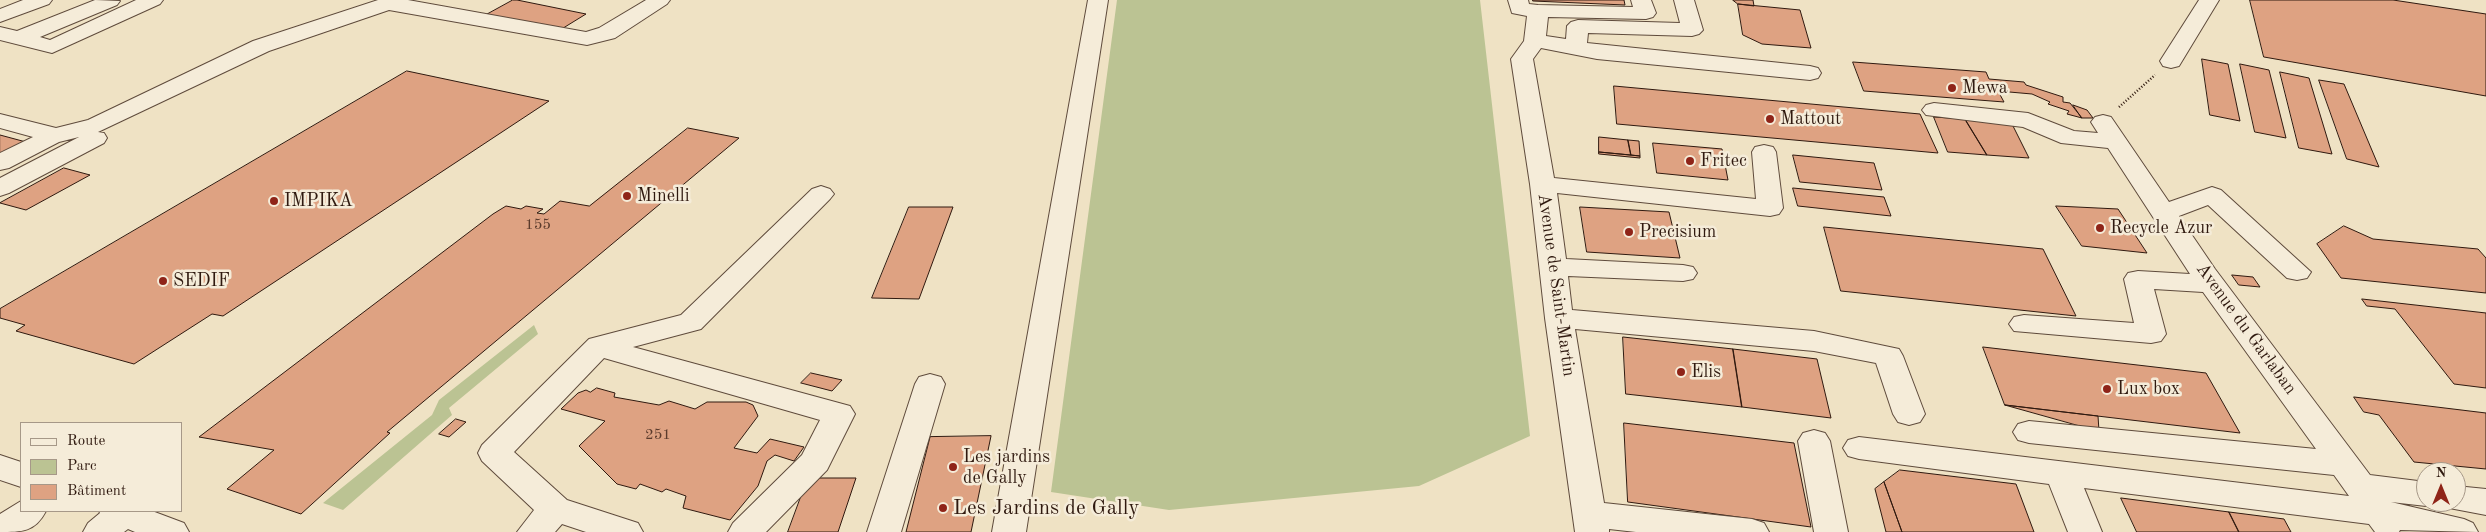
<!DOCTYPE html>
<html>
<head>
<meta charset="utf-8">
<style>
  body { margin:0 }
  #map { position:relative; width:2486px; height:532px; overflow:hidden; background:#efe2c4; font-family:"Old Standard TT",serif }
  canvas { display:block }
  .legend { position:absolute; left:20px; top:422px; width:162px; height:90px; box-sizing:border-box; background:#f5ecd9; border:1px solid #a69888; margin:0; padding:6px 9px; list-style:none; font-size:15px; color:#2f190f }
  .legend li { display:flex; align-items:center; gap:10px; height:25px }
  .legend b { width:25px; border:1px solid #a69888 }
  .north { position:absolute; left:2416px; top:462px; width:50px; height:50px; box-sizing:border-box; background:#f5ecd9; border:1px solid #a69888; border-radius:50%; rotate:0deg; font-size:14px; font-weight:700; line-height:20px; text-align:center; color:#2f190f }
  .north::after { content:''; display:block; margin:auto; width:18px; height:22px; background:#8f2418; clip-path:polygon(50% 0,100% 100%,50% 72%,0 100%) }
</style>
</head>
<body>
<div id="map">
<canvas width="2486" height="532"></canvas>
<ul class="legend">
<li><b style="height:6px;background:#f5ecd9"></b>Route</li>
<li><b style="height:14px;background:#bbc393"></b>Parc</li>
<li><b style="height:14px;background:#dea282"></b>Bâtiment</li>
</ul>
<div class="north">N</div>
</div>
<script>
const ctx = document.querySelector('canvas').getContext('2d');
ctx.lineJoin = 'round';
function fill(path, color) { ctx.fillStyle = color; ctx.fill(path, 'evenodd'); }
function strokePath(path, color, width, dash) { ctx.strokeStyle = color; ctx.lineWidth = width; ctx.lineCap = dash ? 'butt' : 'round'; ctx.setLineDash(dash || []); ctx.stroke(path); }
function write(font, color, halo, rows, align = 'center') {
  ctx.font = font + ' "Old Standard TT",serif'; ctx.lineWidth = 5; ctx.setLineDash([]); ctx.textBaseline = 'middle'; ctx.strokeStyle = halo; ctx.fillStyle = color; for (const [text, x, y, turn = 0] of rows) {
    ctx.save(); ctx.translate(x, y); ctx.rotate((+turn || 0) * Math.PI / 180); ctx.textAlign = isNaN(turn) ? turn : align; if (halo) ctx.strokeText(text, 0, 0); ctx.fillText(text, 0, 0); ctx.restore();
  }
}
fill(new Path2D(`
  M1117,0H1480L1530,436L1419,486L1169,510L1051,492Z
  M534,325L538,334L449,408L452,415L343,510L323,503L432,415L439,400Z`), '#bbc393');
const building = new Path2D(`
  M513,0H517L586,14L560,30L484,16Z
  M1533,0H1624L1625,5L1533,1Z
  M1733,0H1753L1754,6L1738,4Z
  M2250,0H2393L2486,14V96L2264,57Z
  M1738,4L1800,10L1811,48L1762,44L1743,35Z
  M2202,59L2228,64L2240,121L2210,115Z
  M1853,62L1986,72L1989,79L2024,82L2026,85L2063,97V102L2070,103L2082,118L2067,114L2069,111L2048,104L2050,102L2032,94L1998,91L2004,102L1864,91Z
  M2240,64L2269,70L2286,138L2255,132Z
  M407,71L549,101L223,316L212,314L134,364L16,331L25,325L0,318V309Z
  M2280,72L2309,78L2332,154L2299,148Z
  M2319,80L2344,84L2379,167L2347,159Z
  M1614,86L1920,114L1938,153L1617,124Z
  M2073,105L2087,110L2093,118H2082Z
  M1934,117L1965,119L1987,155L1948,152Z
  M1965,119L2012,124L2029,158L1987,155Z
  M688,128L739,138L387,432L390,433L301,514L227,489L274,450L199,437L493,214L506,206L521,209L526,206L543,209L537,213L544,214L560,201L589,206Z
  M0,135L26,142L0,155Z
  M1599,137L1628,140L1631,155L1599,152Z
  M1628,140L1639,141L1640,156L1631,155Z
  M1653,143L1722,149L1728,180L1657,173Z
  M1599,152L1640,156V158L1599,154Z
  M1793,155L1874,163L1882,190L1800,182Z
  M64,168L90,175L26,210L0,203Z
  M1793,188L1884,197L1891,216L1798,206Z
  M2056,206L2118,209L2147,253L2082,246Z
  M909,207H953L919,299L872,298Z
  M1580,207L1669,212L1680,258L1587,252Z
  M2344,226L2373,239L2478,249L2486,258V293L2341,278L2317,244Z
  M1824,227L2043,249L2076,316L1841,291Z
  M2232,275L2253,277L2260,287L2239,285Z
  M2362,299L2486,313V388L2454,384L2395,309L2367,306Z
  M1623,337L1733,349L1742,407L1626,394Z
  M1983,347L2206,373L2240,433L2005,405Z
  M1733,349L1817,359L1831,418L1742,407Z
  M811,373L842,380L832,391L801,383Z
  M597,388L615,393L614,397L659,405L669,401L695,409L707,402H746L753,405L758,416L734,448L757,453L770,439L804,447L794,461L775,455L767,461L758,486L730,520L683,508L686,496L666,489L662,492L640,484L636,489L617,484L579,446L605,421L561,409L578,393L586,390L590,392Z
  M2354,397L2486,413V469L2414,462L2379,415L2364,412Z
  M2005,405L2098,416L2099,431Z
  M456,419L466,422L449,437L439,434Z
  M1624,423L1794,443L1811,527L1628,502Z
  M991,436L971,532H906L930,437Z
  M1900,470L2016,484L2034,532H1902L1884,482Z
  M808,478H856L838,532H788Z
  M1884,482L1902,532H1886L1875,489Z
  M2121,498L2229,512L2239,532H2137Z
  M2229,512L2284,519L2291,532H2239Z`);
fill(building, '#dea282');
strokePath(building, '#2f190f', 1);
const minor = new Path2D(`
  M23,0H52L49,4L0,22V9Z
  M95,0L120,1L117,5L40,37L50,40L136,0H163L160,4L52,53L0,40V27L17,31Z
  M378,0H408L586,32L599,28L646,0H670L667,4L615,38L587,45L389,10L269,51L98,132L104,133L107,138L104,143L9,193L0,196V178L79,137L59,142L9,168L0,170V153L33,137L0,128V114L56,128L88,120L253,41Z
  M1088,0H1108L1026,532H992Z
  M1508,0H1528L1529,4L1538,5L1633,7L1631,0H1651L1656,13L1653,17L1646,19L1548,17L1546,36L1566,39L1567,26L1571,22L1578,20L1680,23L1674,0H1694L1703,30L1699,34L1692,36L1588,33L1587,43L1810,66L1818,68L1821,73L1818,78L1810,80L1597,59L1541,48L1533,59L1554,178L1756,199L1752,152L1755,147L1764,145L1773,147L1776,152L1783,208L1779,214L1770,216L1557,193L1566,259L1683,265L1693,267L1697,273L1693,279L1683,281L1568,276L1572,310L1814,331L1899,349L1903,356L1925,414L1920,422L1909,425L1898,422L1893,414L1876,363L1814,351L1575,329L1604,503L1752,519L1764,523L1769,532H1636L1609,529V532H1575L1545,318L1530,184L1511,59L1524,41L1527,16L1512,13Z
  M2199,0H2219L2179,66L2171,68L2163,66L2160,61Z
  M1934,103L2028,113L2074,131L2098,133L2091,122L2095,117L2103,115L2111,117L2169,202L2212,187L2221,190L2311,272L2307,278L2297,280L2287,278L2208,205L2179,216L2215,269L2370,475L2426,482V502H2438L2426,506L2391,502L2464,519L2473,523L2478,532L2400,530L2399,532H2375L2369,524L2084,488L2102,532H2068L2049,484L1859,459L1848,456L1843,448L1848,440L1859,437L2349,496L2334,475L2029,443L2018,440L2013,432L2018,424L2029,421L2316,449L2203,292L2154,289L2166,334L2161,341L2151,343L2014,331L2009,324L2014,317L2024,315L2134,323L2124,279L2128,273L2138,271L2190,274L2108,148L2061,143L2023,127L1926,115L1922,110L1926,105Z
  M821,186L830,189L834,194L830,199L701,329L633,347L850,406L855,414L827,470L766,532H728L733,523L802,455L820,420L604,358L514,452L567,500L638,523L643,532H586L562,524L555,532H517L534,510L482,461L478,453L482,445L589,339L681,315L812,189Z
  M930,374L941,377L945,384L901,532H867L915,384L919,377Z
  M1814,430L1825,433L1830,441L1848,532H1814L1798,441L1803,433Z
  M0,455L21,462V487L0,480Z
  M2456,486L2486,489V515L2444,507L2441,502H2456Z
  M21,501V511H46C35,532 22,532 0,532V514Z
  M99,511H152L184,523L189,532H135L128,529L124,532H83L88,523L100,513Z`);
strokePath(minor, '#5f4b3c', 2);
strokePath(new Path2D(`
  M2119,107L2155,75`), '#2f190f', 2.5, [1, 2]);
fill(minor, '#f5ecd9');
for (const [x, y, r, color] of [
  [1952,88,5,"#8f2418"],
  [1770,119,5,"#8f2418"],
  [1690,161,5,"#8f2418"],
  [627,196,5,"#8f2418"],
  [274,201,5,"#8f2418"],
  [2100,228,5,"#8f2418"],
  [1629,232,5,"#8f2418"],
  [163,281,5,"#8f2418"],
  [1681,372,5,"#8f2418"],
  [2107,389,5,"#8f2418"],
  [953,467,5,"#8f2418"],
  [943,508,5,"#8f2418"]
]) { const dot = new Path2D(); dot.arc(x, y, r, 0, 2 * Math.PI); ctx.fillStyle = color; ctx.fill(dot); strokePath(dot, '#f5ecd9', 2); }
write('15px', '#5b3b2c', null, [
  ["155",538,225],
  ["251",658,435]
]);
write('18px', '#2f190f', '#f5ecd9', [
  ["Mewa",1962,88],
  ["Mattout",1780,119],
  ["Fritec",1700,161],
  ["Minelli",637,196],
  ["IMPIKA",284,201],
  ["Recycle Azur",2110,228],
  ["Precisium",1639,232],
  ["SEDIF",173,281],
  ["Elis",1691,372],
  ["Lux box",2117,389],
  ["Les jardins",963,457],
  ["de Gally",963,478]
], 'left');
write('18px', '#2f190f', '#f5ecd9', [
  ["Avenue de Saint-Martin",1556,285,82],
  ["Avenue du Garlaban",2246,329,54]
]);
write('21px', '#2f190f', '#f5ecd9', [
  ["Les Jardins de Gally",953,508]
], 'left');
</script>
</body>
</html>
